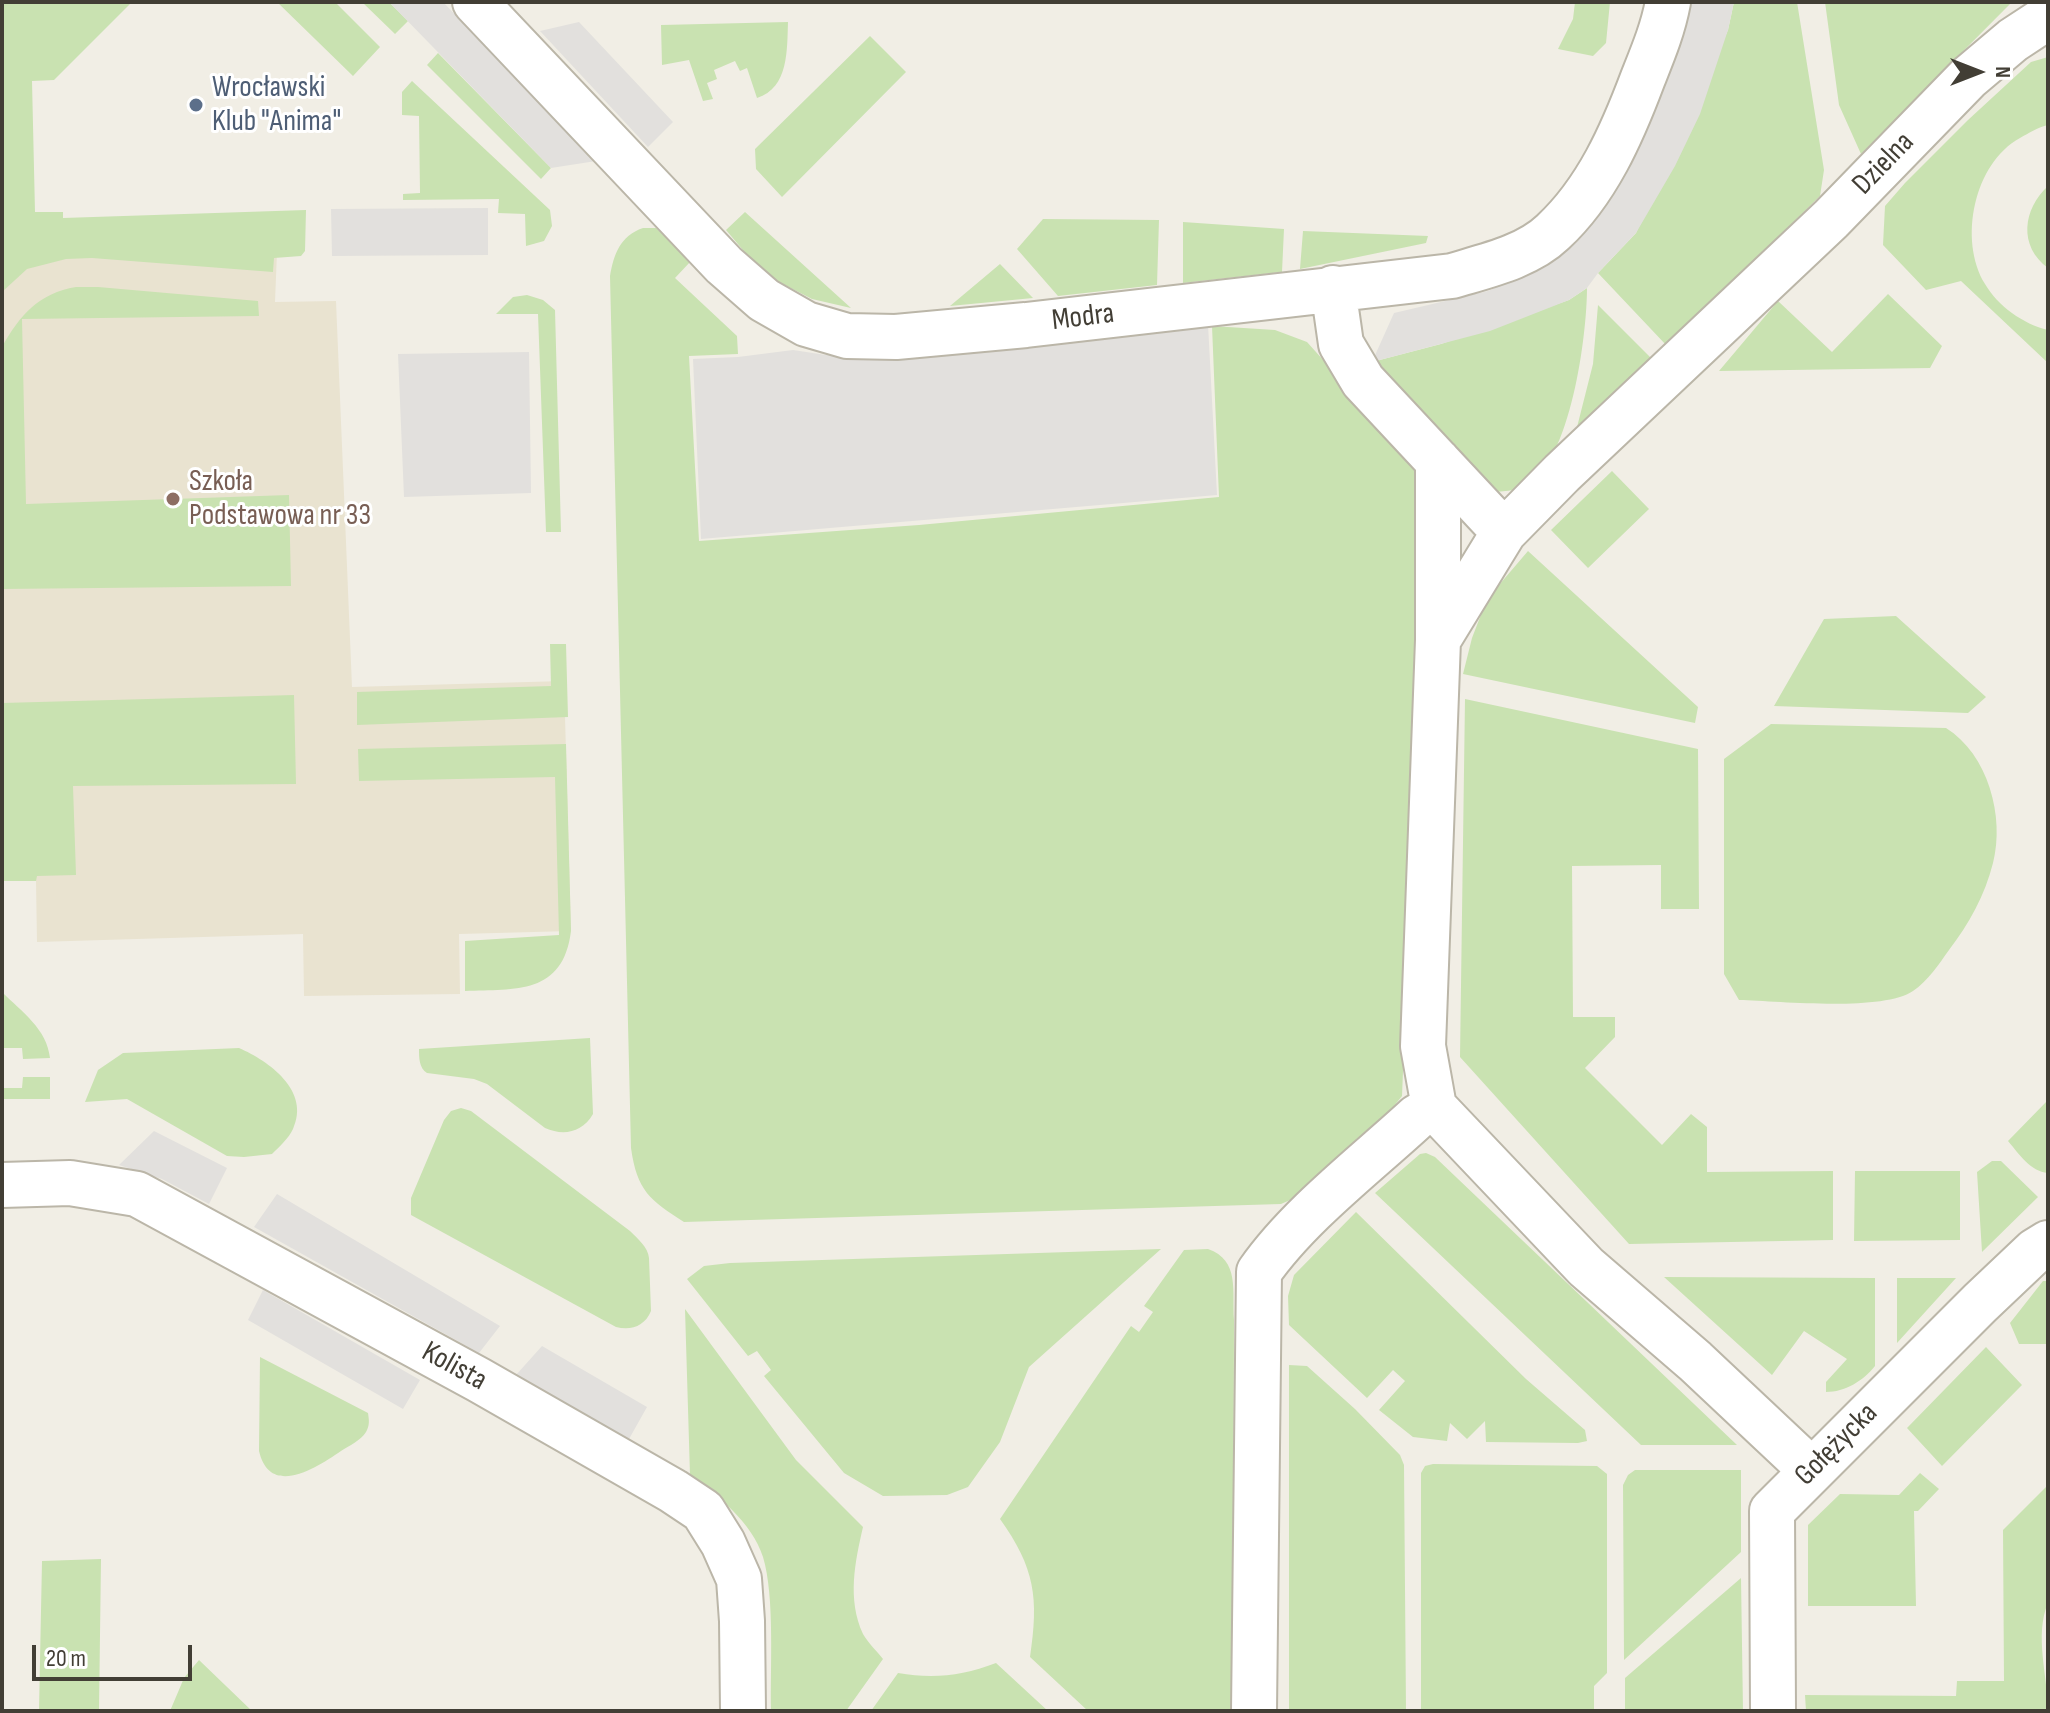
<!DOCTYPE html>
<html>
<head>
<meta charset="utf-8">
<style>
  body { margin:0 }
  #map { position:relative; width:2050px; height:1713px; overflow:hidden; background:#f1eee5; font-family:"Sofia Sans Condensed",sans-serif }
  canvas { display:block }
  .frame { position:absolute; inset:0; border:4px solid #423e35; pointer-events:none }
  .north { position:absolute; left:1938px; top:32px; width:80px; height:80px; -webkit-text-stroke:6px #fff; paint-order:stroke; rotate:90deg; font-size:22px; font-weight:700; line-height:32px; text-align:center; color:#423e35 }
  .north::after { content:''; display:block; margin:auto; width:28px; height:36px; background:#423e35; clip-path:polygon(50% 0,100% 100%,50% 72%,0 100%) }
  .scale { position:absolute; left:32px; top:1645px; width:160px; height:36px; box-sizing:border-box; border:4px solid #423e35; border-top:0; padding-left:10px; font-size:24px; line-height:28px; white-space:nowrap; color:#423e35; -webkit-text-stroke:6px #fff; paint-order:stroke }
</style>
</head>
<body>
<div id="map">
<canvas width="2050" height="1713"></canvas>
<div class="frame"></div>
<div class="north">N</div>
<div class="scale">20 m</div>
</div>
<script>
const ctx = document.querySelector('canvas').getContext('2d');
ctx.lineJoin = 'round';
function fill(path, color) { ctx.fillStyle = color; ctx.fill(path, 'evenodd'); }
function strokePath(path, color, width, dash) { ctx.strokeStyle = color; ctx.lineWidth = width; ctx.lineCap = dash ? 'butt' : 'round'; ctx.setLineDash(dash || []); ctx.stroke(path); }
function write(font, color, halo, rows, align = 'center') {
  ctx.font = font + ' "Sofia Sans Condensed",sans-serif'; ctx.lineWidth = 6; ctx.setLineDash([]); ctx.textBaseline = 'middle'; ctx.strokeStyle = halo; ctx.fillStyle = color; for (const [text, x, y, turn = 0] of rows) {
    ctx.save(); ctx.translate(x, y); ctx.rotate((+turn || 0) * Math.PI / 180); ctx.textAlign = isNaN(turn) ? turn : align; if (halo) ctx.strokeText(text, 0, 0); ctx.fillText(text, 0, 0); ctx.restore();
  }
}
fill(new Path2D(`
  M2,232L277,252L275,302L336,301L352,687L564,681L571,931L459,934L460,994L304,996L303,934L37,942L36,881H2Z`), '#e9e3d0');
fill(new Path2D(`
  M2,2H132L54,80L32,81L35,212H63V218L306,210L305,251L301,256L274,258L273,272L92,258L66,259L27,269L2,292Z
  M277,2H335L380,47L353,76Z
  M362,2H389L408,21L395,34Z
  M1575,2H1610L1606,43L1593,56L1558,49L1573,19Z
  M1734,2H1797L1824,170L1820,196L1667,346L1598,273L1636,233L1728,30Z
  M1825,2H2012L1861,154L1839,105Z
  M788,22C787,49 789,88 757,98L747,68L740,71L735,61L714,70L717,79L707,83L713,99L703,101L689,60L662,65L661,25Z
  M870,36L906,72L782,197L756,169L755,149Z
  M438,53L551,168L541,179L427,65Z
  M2048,57V125C2038,127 2029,133 2020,138C1974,163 1958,240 1985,284C1998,306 2023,324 2048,330V363L1961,281L1926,290L1883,245L1885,206L1905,183L1968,120L2031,62Z
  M412,81L550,210L552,226L544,241L526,246L525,214L498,213L499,199L403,200V194L420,193L419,116L402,115V92Z
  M2048,186V268C2018,246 2023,209 2048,186Z
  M745,212L851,308L812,299L783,284L759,269L726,230Z
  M1043,219L1159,220L1157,285L1058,296L1017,249Z
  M1183,222L1284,229L1282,272L1183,283Z
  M643,228H656L691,261L675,278L737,336L738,354L689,356L699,541L919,525L1219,497L1212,326L1275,330L1307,342L1413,460L1424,494L1425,526L1402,1096L1390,1111L1306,1193L1281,1204L684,1222C650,1200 637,1191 631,1148L610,276C614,254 620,236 643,228Z
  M1303,231L1428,236L1426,243L1300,269Z
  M1000,264L1033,298L950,306Z
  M76,287H98L258,301L259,316L22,319L26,504L289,495L291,586L2,589V347C20,315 39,293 76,287Z
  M1587,288C1587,335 1571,461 1526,486C1517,491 1500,491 1489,493L1372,362L1441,344L1569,300Z
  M1888,294L1942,346L1930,368L1719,371L1778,301L1832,352Z
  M527,295L543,300L555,310L561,532H546L538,314H496L513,297Z
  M1598,305L1652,359L1574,439L1593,364Z
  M1612,471L1649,509L1588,568L1551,530Z
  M1528,551L1698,707L1695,723L1463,674L1472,638L1487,599Z
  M1896,616L1986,697L1968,713L1774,706L1824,619Z
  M550,644H566L568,717L357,725V692L551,686Z
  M294,695L296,784L73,786L76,875L37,876L36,881H2V703Z
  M1465,699L1698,749L1699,909H1661V865L1572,866L1573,1017H1615V1037L1585,1068L1662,1145L1691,1114L1707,1127V1172L1833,1171V1240L1629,1244L1460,1057Z
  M1771,724L1946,728C1988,754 2005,817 1993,863C1985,895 1969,924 1949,950C1939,964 1928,981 1913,991C1882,1012 1779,1001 1739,1000L1724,974V759Z
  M566,744L571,931C563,995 516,989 465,991V941L559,935L555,777L359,781L358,749Z
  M2,992C22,1012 47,1029 50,1058L23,1059L22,1048H2Z
  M590,1038L593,1114C582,1133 563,1136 545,1128L487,1084L474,1079L427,1073C419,1068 419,1058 419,1049Z
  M239,1048C269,1061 311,1091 293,1129C289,1138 279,1147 272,1154L244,1157L227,1156L127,1099L85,1102L98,1070L123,1053Z
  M23,1077H50V1099H2V1088H22Z
  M2048,1100V1173C2030,1171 2020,1155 2008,1141Z
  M461,1108L471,1111L630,1231C638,1239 648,1247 649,1258L651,1311C645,1326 631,1331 616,1327L411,1215V1198L444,1120L451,1111Z
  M1426,1153L1435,1157L1737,1445H1641L1375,1193L1420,1154Z
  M1992,1161H2001L2038,1197L1982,1252L1977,1172Z
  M1855,1171H1960V1240L1854,1241Z
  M1356,1212L1526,1379L1585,1430L1587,1441L1578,1443L1486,1442L1485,1421L1467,1439L1450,1423L1447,1441L1413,1437L1379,1410L1405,1381L1393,1370L1367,1398L1289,1325L1288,1296L1294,1275Z
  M1161,1249L1029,1367L1000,1442L968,1487L947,1495L883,1496L844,1473L764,1376L771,1370L757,1351L748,1356L687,1279L704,1266L730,1263Z
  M1208,1249C1240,1260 1232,1291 1234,1320L1233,1711H1088L1030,1657C1039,1598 1035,1568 1000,1519L1131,1326L1139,1332L1153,1312L1144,1306L1184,1250Z
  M1664,1277L1875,1278V1366C1863,1381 1845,1392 1826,1392V1382L1847,1359L1804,1331L1772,1375Z
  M1897,1278H1956L1897,1343Z
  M2043,1281H2048V1344H2019L2010,1323Z
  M685,1309L796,1460L863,1527C855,1562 847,1599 863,1634C868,1643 877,1651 883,1659L846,1711H771C770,1668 775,1597 763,1557C752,1522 718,1496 690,1475Z
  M1986,1347L2022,1385L1942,1466L1907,1428Z
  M260,1357L368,1413C369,1420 370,1425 366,1432C361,1440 349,1446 341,1451C316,1468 270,1498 259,1451Z
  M1289,1365L1307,1366L1355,1409L1400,1455L1404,1465L1406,1711H1289Z
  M1433,1464L1597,1466L1607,1474V1673L1594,1686V1711H1421V1473L1425,1466Z
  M1635,1470H1741V1552L1624,1660L1623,1485L1628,1475Z
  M1920,1473L1939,1489L1918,1511H1914L1916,1606H1808V1525L1840,1494L1899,1495Z
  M2048,1485V1603C2034,1635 2048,1677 2048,1711H1806L1805,1695L1956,1696L1957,1681H2004L2003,1530Z
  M101,1559L99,1711H39L42,1561Z
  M1741,1578L1743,1711H1625V1678Z
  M199,1660L252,1711H170L184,1678Z
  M996,1663L1048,1711H871L898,1673C933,1679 962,1676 996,1663Z`), '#c9e2b1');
fill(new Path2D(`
  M389,2H443L596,161L551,168Z
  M1690,2H1734L1728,30L1700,114L1675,166L1636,233L1598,273L1587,288L1569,300L1490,331L1372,362L1394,313L1488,291L1537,270L1572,245L1606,205L1672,67Z
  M579,22L673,122L648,147L540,31Z
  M488,208V255L332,256L331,209Z
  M1208,324L1217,495L701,539L693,359L738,357L793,350L826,355L879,356Z
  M529,352L531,493L404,497L398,354Z
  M154,1131L227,1168L209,1204L162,1179L119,1165Z
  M277,1194L500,1326L479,1353L254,1227Z
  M263,1290L420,1380L403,1409L248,1320Z
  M542,1346L647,1407L629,1439L516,1375Z`), '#e2e0dd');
const street = new Path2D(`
  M475,2L724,265L764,300L806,324L847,336L896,337L1026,325L1452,276C1485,266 1527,257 1553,232C1597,191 1622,134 1643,78C1653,53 1663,29 1668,2
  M1333,288L1341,344L1363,381L1504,532
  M1438,461V640L1423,1046L1434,1107L1586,1267L1695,1361L1811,1470
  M1438,640L1504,532L1562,473L1831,219L1968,78L2013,40L2048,17
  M2,1185L70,1183L137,1194L479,1380L673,1491L703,1511L723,1543L739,1579L742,1621L743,1711
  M1254,1711L1259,1272C1299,1215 1365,1165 1417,1117L1434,1107
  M1773,1711L1772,1511L1980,1303L2035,1251L2048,1243`);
strokePath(street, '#bbb6a8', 48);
strokePath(street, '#fff', 44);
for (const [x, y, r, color] of [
  [196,105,8,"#5c6f8a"],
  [173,499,8,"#8d6e63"]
]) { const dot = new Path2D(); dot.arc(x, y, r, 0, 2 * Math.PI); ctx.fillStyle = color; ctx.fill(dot); strokePath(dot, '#fff', 3); }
write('30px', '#4e5e75', '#fff', [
  ["Wrocławski",212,88],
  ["Klub \"Anima\"",212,122]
], 'left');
write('30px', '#423e35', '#fff', [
  ["Dzielna",1884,164,-46],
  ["Modra",1083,318,-7],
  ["Kolista",454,1367,29],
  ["Gołężycka",1837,1445,-45]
]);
write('30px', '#785e54', '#fff', [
  ["Szkoła",189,482],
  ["Podstawowa nr 33",189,516]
], 'left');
</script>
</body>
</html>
